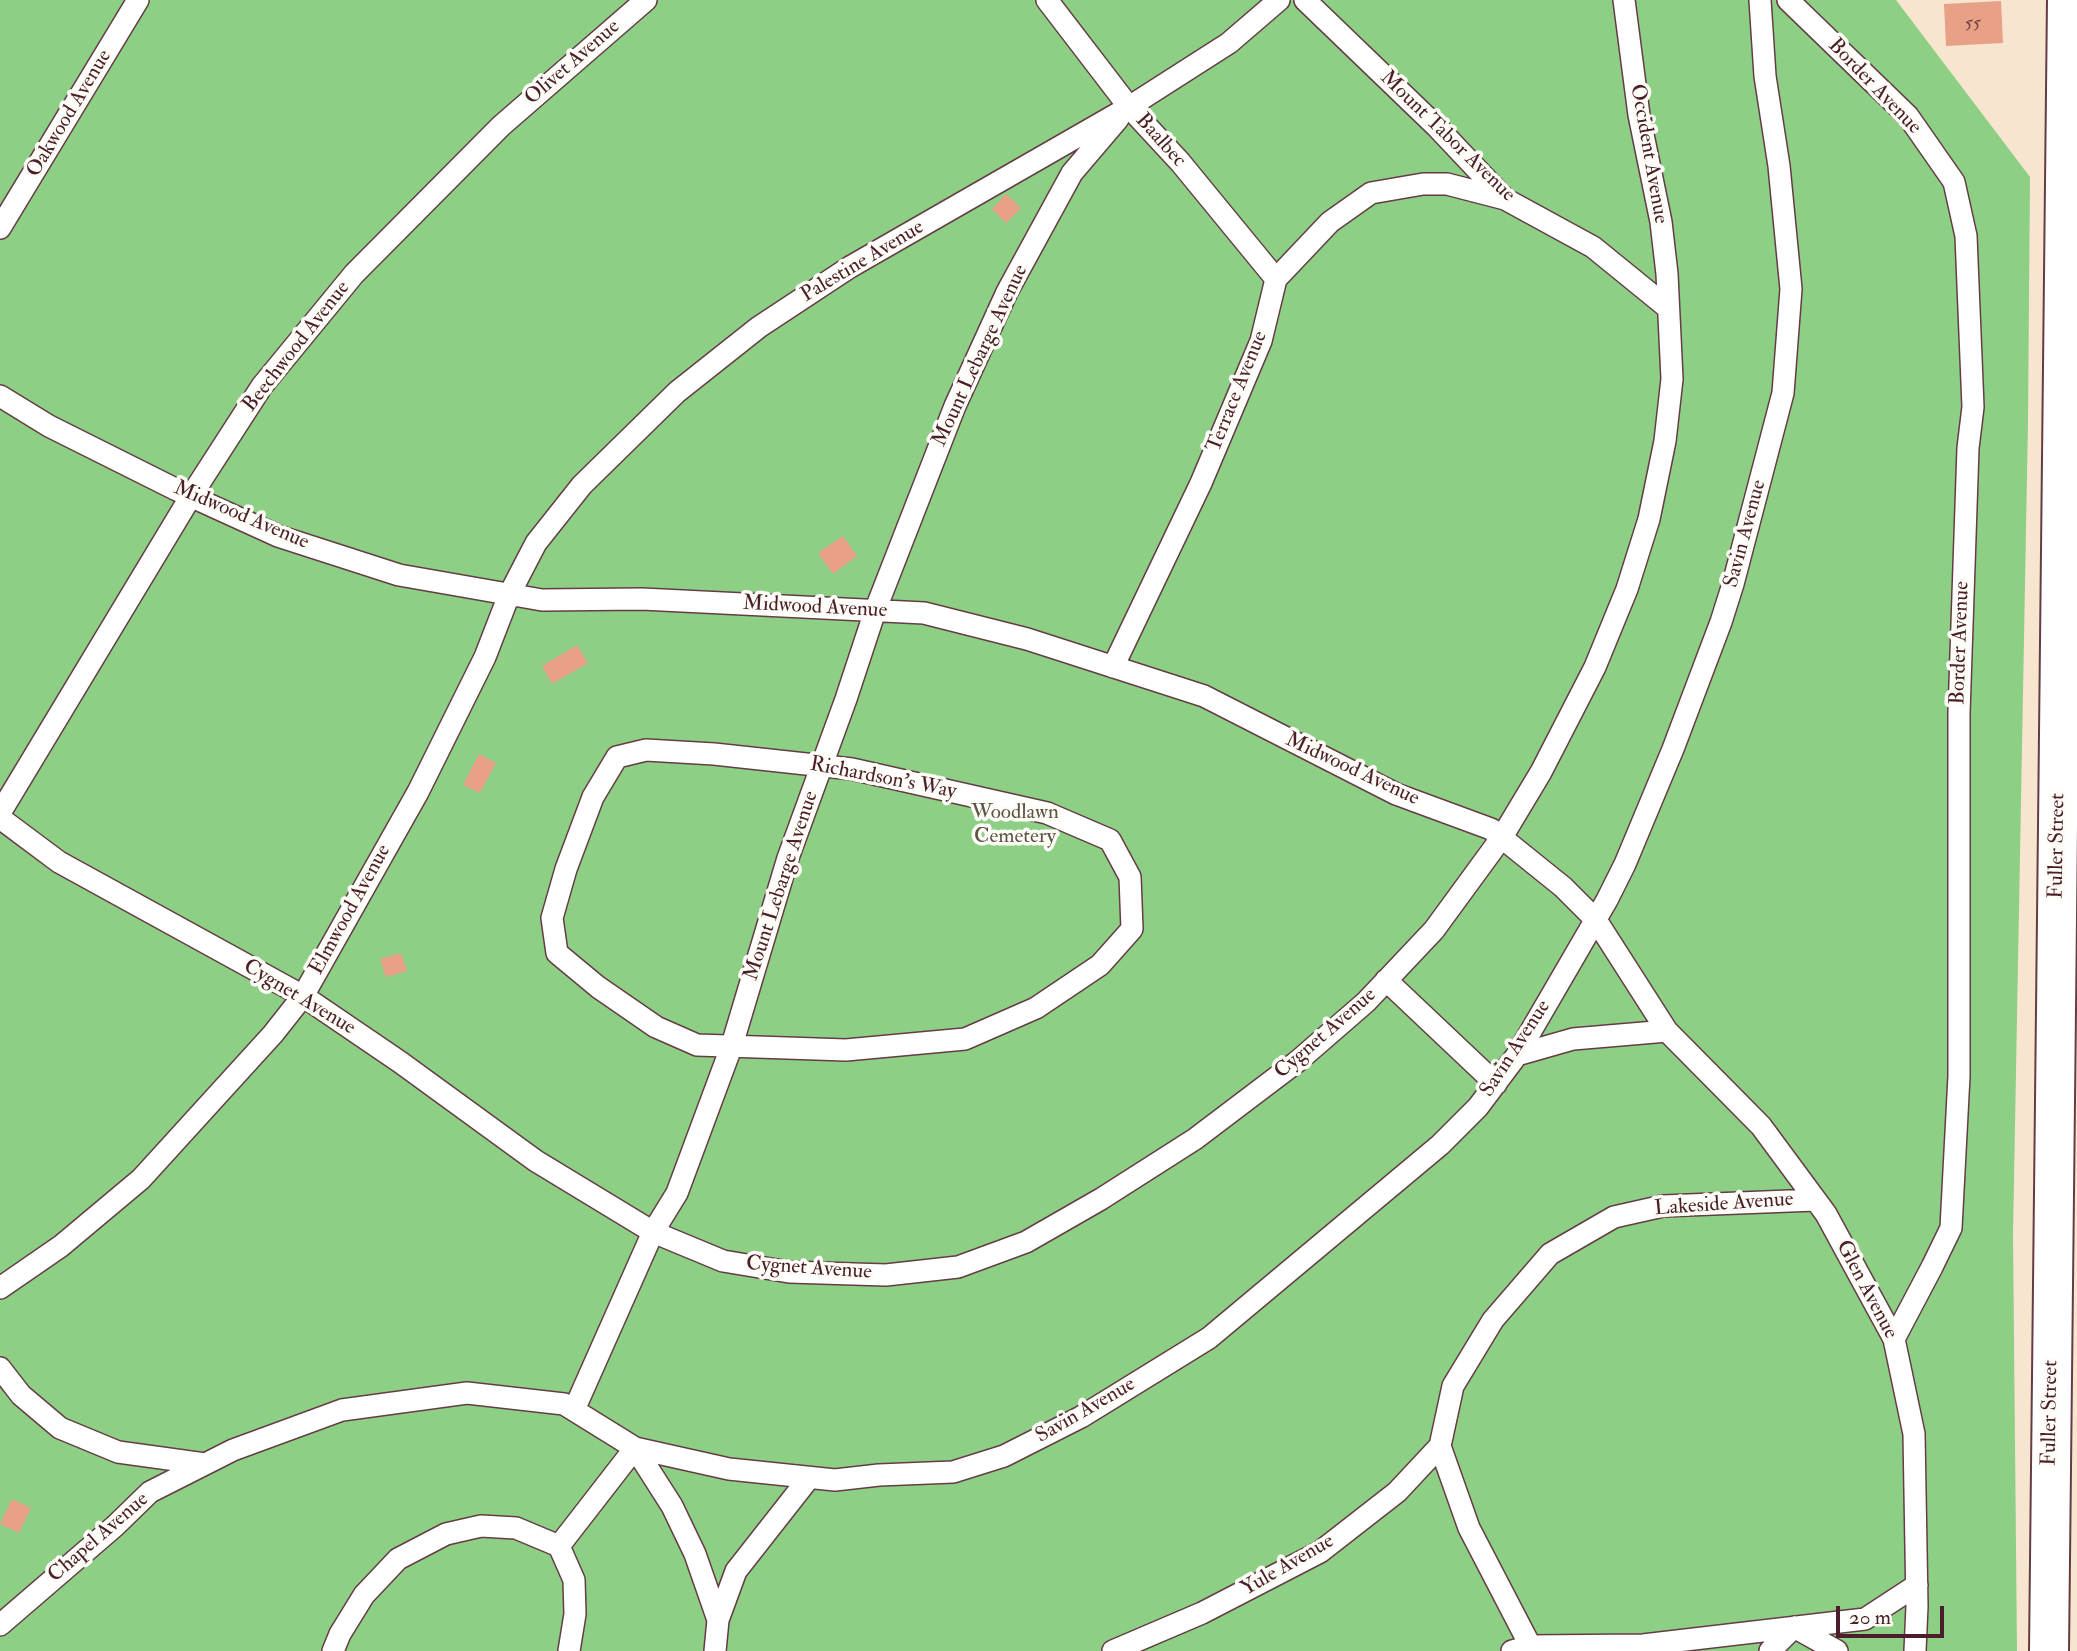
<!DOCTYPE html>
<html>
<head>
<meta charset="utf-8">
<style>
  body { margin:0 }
  #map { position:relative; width:2077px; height:1651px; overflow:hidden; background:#f7e5d0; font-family:"IM FELL Double Pica",serif }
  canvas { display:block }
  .scale { position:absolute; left:1836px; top:1606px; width:108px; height:32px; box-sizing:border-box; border:4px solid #4a1f2b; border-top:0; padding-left:9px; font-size:21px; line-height:24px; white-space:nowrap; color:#4a1f2b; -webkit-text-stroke:5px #fdfcf7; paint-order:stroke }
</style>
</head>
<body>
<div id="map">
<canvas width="2077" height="1651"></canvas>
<div class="scale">20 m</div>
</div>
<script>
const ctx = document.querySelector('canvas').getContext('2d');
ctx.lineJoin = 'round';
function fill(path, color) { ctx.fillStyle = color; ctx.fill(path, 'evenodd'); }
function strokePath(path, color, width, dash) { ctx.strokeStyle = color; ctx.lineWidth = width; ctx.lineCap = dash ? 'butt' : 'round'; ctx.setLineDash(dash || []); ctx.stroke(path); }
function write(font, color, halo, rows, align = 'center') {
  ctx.font = font + ' "IM FELL Double Pica",serif'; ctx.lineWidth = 7; ctx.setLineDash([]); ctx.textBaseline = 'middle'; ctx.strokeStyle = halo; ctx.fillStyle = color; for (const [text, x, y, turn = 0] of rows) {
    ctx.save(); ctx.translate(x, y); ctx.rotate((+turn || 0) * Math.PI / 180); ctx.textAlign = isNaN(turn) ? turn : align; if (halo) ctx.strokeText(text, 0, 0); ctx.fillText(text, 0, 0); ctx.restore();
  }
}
fill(new Path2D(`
  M0,0H1896L2030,177L2028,422L2013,1234L2017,1651H0Z`), '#8ecf86');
fill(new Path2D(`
  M2001,1L2003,43L1946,46L1944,4Z
  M1006,194L1021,208L1006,223L992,209Z
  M843,536L857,556L833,574L818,553Z
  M577,645L588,663L552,684L542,666Z
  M479,754L496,763L480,793L463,785Z
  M401,953L407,971L386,977L380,959Z
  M12,1499L31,1508L19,1533L0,1524Z`), '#e8a087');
const lane = new Path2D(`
  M1047,0L1129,107L1180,162L1276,279
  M1305,0L1437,127L1505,199L1593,247L1668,308
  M1788,0L1908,116L1954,182L1966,236L1973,407L1968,448L1959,713V1076L1951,1228L1932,1267L1894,1339
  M0,228L138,0
  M0,396L49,426L177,490L278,536L399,575L542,600L642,599L924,613L1027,639L1204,696L1396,794L1491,829L1563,887L1596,920L1667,1031
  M1113,667L1201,483L1261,341L1276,279L1330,222L1371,193L1423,184H1447L1505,199
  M646,750L714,754L852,769L1047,813L1110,840L1130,877L1132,929L1100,965L1036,1008L965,1039L846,1050L697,1045L656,1027L598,987L557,953L552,918L566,869L593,797L617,757Z
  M0,813L191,496L262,386L354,274L501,126L646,0
  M0,818L59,862L303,996L400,1062L536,1161L653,1232L723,1261L789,1272L886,1275L958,1267L1026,1242L1101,1199L1195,1139L1298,1061L1366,1002L1434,930L1502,837L1541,772L1595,667L1627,589L1649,519L1665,441L1672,379L1667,274L1661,222L1639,115L1624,0
  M1386,980L1496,1084
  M1517,1055L1573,1039L1667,1031L1761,1126L1826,1214L1894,1339L1914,1434L1917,1606L1915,1651
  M0,1288L61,1246L141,1179L273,1034L303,996L418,792L485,657L509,595L536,543L582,485L677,392L759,327L850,267L1129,107L1229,43L1279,0
  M0,1368L21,1395L60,1428L118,1452L205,1464
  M574,1410L653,1232L677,1193L732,1045L788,858L846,699L875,611L955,406L1007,292L1072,173L1118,119
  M635,1448L672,1506L695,1554L718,1620
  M559,1546L635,1448
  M0,1625L115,1526L150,1492L233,1450L342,1410L467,1393L564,1404L635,1448L729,1469L835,1480L879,1475L953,1472L1004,1456L1081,1417L1209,1338L1440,1145L1478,1107L1517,1055L1607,900L1625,864L1673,749L1721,622L1733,584L1783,393L1791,289L1779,166L1765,76L1760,0
  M1794,1627L1837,1651
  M333,1651L340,1634L364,1595L398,1559L446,1534L481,1526L516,1528L559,1546L574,1580L575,1614L569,1651
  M715,1651L718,1620L736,1571L809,1478
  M1113,1651L1202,1613L1320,1552L1397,1492L1440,1446
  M1512,1651L1530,1646L1643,1645L1865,1619L1917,1585
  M1533,1651L1469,1528L1440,1446L1453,1386L1493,1320L1550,1254L1614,1217L1663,1206L1815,1200
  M1770,1651L1794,1627`);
const secondary = new Path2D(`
  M2049,1651L2067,0`);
strokePath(lane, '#643d44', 24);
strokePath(secondary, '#643d44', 42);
strokePath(lane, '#fff', 21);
strokePath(secondary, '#fff', 38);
write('18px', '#723f42', null, [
  ["55",1973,24]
]);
write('21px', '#4a1f2b', '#fdfcf7', [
  ["Olivet Avenue",573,63,-41],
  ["Border Avenue",1874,87,46],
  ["Oakwood Avenue",70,114,-59],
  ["Mount Tabor Avenue",1447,137,44],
  ["Baalbec",1160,141,48],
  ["Occident Avenue",1648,154,80],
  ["Palestine Avenue",863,262,-31],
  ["Beechwood Avenue",297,347,-52],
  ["Mount Lebarge Avenue",981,356,-65],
  ["Terrace Avenue",1238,392,-68],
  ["Midwood Avenue",241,516,23],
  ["Savin Avenue",1746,534,-75],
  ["Midwood Avenue",815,608,3],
  ["Border Avenue",1961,643,-88],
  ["Midwood Avenue",1352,770,25],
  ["Richardson's Way",883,779,11],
  ["Fuller Street",2058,846,-89],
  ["Mount Lebarge Avenue",782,886,-72],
  ["Elmwood Avenue",351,910,-61],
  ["Cygnet Avenue",299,998,31],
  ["Cygnet Avenue",1326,1034,-41],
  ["Savin Avenue",1516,1049,-57],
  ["Lakeside Avenue",1724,1205,-4],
  ["Cygnet Avenue",809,1269,4],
  ["Glen Avenue",1866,1290,62],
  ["Savin Avenue",1086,1411,-30],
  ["Fuller Street",2051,1413,-89],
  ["Chapel Avenue",99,1538,-41],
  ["Yule Avenue",1288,1566,-30]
]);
write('21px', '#5e5446', '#fdfcf7', [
  ["Woodlawn",1015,813],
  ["Cemetery",1015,837]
]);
</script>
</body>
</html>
